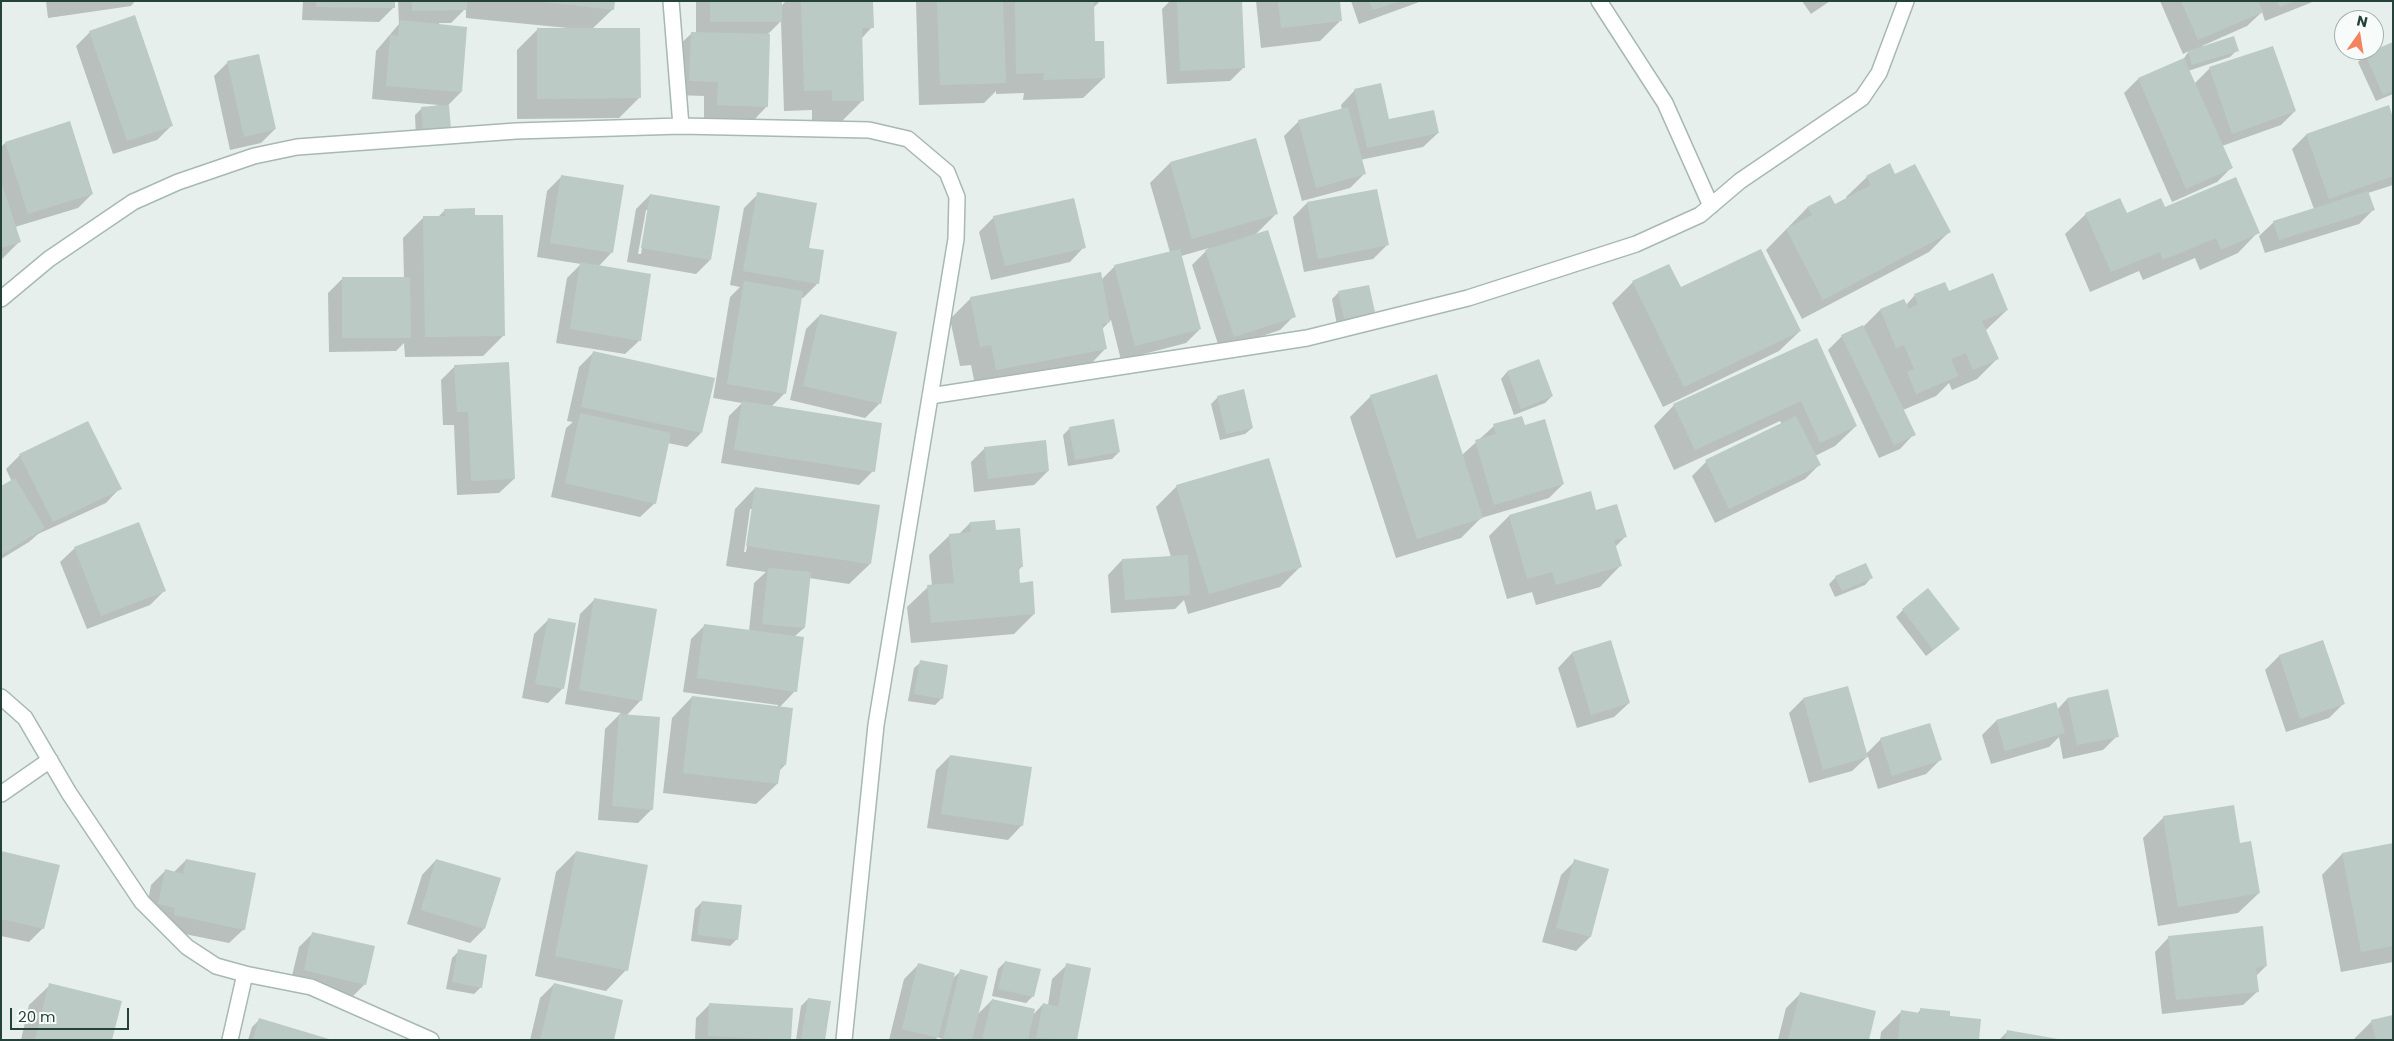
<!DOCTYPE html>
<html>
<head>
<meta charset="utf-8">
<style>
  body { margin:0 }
  #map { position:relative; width:2394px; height:1041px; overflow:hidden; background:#e6efeb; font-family:Poppins,sans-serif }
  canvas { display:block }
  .frame { position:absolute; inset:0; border:2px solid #24423a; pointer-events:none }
  .north { position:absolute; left:2334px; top:10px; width:50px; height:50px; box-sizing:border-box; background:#f7fbf9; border:1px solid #a3b1ad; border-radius:50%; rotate:13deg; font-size:14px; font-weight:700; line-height:20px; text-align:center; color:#24423a }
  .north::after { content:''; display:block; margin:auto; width:18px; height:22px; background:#f4845f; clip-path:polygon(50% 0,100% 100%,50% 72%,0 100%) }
  .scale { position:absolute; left:10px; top:1008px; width:119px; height:22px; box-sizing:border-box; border:2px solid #24423a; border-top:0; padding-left:6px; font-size:15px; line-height:18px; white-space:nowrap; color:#24423a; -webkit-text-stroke:4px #f7fbf9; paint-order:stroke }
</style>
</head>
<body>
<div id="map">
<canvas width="2394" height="1041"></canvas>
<div class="frame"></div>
<div class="north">N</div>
<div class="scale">20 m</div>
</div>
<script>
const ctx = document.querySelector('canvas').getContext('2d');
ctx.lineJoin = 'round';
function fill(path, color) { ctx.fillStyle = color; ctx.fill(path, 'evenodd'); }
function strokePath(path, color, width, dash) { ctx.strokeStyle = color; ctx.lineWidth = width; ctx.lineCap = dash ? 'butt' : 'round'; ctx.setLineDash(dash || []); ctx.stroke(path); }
fill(new Path2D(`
  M46,1H135L131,6L48,18Z
  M303,1H394L393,8L379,22L302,20Z
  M398,1H613V9L592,29L639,98L619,118L517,119V50L537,30L568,29V28L466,18V8L451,23H439L461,92L416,138L415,115L422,108L439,105L372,99L376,51L399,24Z
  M696,1H781V6L786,1H872V27L861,39L863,100L842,121H812V110L784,111L781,21L767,35V106L753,121L704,119V96L676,95L677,47L692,33H696Z
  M916,1H1100L1093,8L1094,42L1104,78L1083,98L1023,100L1024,93L996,94V91L984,103L919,105Z
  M1170,1H1240L1244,67L1230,81L1167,84L1162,9Z
  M1256,1H1338L1341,20L1320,41L1261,48Z
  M1351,1H1422L1359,24Z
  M1802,1H1830L1811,14Z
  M2160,1H2315L2265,21L2262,12L2247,26L2202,46L2203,47L2237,50L2230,57L2188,71L2194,84L2210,68L2295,111L2281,125L2222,146L2231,168L2217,182L2172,202L2124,93L2138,79L2182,61L2189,51L2183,54Z
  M90,32L172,125L157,140L113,154L76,46Z
  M2392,44L2393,94L2376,101L2358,62L2365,55Z
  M228,62L275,129L261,143L230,150L214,76Z
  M1355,90L1388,120L1438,133L1423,147L1360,160L1364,174L1350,188L1302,201L1284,136L1299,121L1342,110L1341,105Z
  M2393,121V185L2368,193L2373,210L2359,224L2265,253L2259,236L2274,222L2314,209L2292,149L2306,135Z
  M5,143L92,194L78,208L15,227L20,241L1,260V147Z
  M1170,163L1276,214L1255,235L1294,316L1280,330L1220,350L1192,265L1209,248L1181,256L1200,329L1186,343L1121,360L1111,320L1102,329L1105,349L1085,370L976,390L971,365L960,366L950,319L971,298L1101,280L1115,266L1170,252L1150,183Z
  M1895,176L1949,232L1929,252L1802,319L1766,250L1807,208L1829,197L1835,206L1847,199L1846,197L1867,177Z
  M561,177L612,252L598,267L640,340L625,354L556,343L567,278L581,264L537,257L547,191Z
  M758,194L808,249L817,284L803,298L800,297L785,393L771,407L873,471L859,485L721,463L729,416L742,403L713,398L730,297L740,287L730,285L744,208Z
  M650,195L710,260L696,274L627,262L636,209ZM646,210H648L641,254H638Z
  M1307,203L1387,245L1373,259L1304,272L1293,217Z
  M2165,209L2258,232L2238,253L2200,270L2195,258L2143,280L2139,271L2090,292L2065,234L2086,214L2126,215Z
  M445,210L474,216L503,336L483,356L405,357L404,343L396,351L329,352L328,293L343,278H404L403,238L424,217H438Z
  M994,217L1084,247L1070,262L991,280L979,232Z
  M1633,282L1680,289L1800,331L1779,351L1663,407L1612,303Z
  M1339,292L1373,312L1366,319L1337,325L1332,299Z
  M1948,293L2007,310L1985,331L1997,359L1977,379L1952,390L1949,383L1936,396L1903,410L1914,434L1900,449L1879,458L1828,350L1842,336L1863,327L1880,310L1904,300L1906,305L1915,295Z
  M820,315L880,403L865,418L790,400L806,329Z
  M1816,340L1856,426L1835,446L1815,456L1819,465L1805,479L1715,523L1692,476L1706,462L1782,424L1780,421L1674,470L1654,426L1674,405Z
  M593,353L701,433L687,447L668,443L655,503L640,517L551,497L566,428L573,422L567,421L579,367Z
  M1538,361L1552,396L1545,403L1514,415L1501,379L1507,372Z
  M455,366L514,479L499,493L457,495L454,425H443L441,380Z
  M1371,396L1462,455L1494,426L1525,427L1563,484L1549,498L1481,518L1461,538L1396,558L1350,417Z
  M1218,397L1252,428L1245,434L1220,440L1211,404Z
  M1070,428L1119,452L1112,459L1068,466L1063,435Z
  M985,448L1048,471L1034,485L974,492L971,462Z
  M20,455L120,488L106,503L38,534L29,542L1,559V488L12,482L6,469Z
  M1177,486L1300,567L1280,587L1188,614L1184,600L1175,609L1111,613L1108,575L1122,560L1171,557L1156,507Z
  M755,488L870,564L849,584L809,578L804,628L794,637L795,691L779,708L785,765L778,772L777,784L756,804L663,793L672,718L692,697L778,707V705L683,692L691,639L705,625L749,631L754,583L766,572L726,566L735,509ZM750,509H753L746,552H744Z
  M1595,511L1625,537L1615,547L1620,566L1600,587L1536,605L1532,592L1507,599L1489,536L1509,516Z
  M970,523L995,531L1022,566L1018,571L1019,584L1034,614L1014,634L911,643L907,607L928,587L932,586L929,555L950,535L959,534Z
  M75,548L164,591L150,605L87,629L60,562Z
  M1836,577L1871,578L1865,585L1835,597L1829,584Z
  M594,600L641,700L626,716L652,809L638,823L598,820L605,729L621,713L565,704L580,614Z
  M1903,610L1951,636L1926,656L1896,617Z
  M548,620L575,624L562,689L548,703L522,698L534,634Z
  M1611,642L1629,703L1614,717L1577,728L1558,668L1572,653Z
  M2322,642L2343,704L2329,718L2286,732L2265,670L2279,656Z
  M921,662L942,698L935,705L908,701L914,668Z
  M1803,699L1866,754L1881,739L1940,760L1926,774L1878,789L1868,756L1852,771L1809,783L1789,713Z
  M2067,699L2117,736L2103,750L2063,759L2059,737L2049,747L1991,764L1982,735L1996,721L2057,710Z
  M950,756L1022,825L1008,840L927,828L936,770Z
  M2164,817L2239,845L2259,893L2238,913L2158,926L2143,838Z
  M2393,844V962L2341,972L2322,875L2342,854Z
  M576,852L626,970L606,991L535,976L556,872Z
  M1,853L43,928L29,942L1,936Z
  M186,860L244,929L229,943L160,929L162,922L145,918L151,885L165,871L173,873Z
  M436,860L484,929L470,943L407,924L422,875Z
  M1575,861L1607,869L1590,937L1576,951L1542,942L1561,875Z
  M702,902L737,939L730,946L691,941L695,909Z
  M313,933L365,984L351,998L290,984L299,947Z
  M2169,937L2266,966L2256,976L2258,991L2243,1005L2162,1014L2155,952Z
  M459,951L481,987L474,994L446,989L452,958Z
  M1005,962L1033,996L1026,1003L992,996L998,969Z
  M918,965L952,979L961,971L976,1016L992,1000L1032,1016L1043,1004L1048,1005L1052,979L1067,965L1076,1040H946L937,1037L936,1040H889L904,979Z
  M554,984L612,1040H530L540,998Z
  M50,985L111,1040H21L29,1005Z
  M1800,994L1868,1040H1778L1786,1008Z
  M808,999L824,1040H796L801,1006Z
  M710,1004L790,1040H695L696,1018Z
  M1921,1009L1948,1017L1978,1040H1880L1881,1032L1901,1012L1917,1014Z
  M259,1020L326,1040H248L252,1027Z
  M2372,1021L2393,1040H2353Z
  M2007,1032L2057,1040H1999Z`), '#0003');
fill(new Path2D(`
  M316,1H395V8L316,7Z
  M412,1H467V10L412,11Z
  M534,1H615L614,10Z
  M710,1H782V22H710Z
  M801,1H873L874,28H862L864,101H832V90L804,91Z
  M937,1H1003L1006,83L940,85Z
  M1015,1H1094L1095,41H1104L1105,78L1043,80L1044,73L1016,74Z
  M1177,1H1242L1245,68L1180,71Z
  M1278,1H1340L1342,21L1281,28Z
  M1369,1H1398V2L1373,10Z
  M2181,1H2258L2263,12L2198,40Z
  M2277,1H2295L2280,7Z
  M135,15L173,126L127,141L89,31Z
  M400,20L467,27L462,92L386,86L390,35L398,36Z
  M537,28H640L641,98L537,99Z
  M691,32L770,34L768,107L717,105L718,82L689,81Z
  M2234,36L2239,51L2192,65L2188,51Z
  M2393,42V91L2383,95L2365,54Z
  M2273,46L2296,111L2232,134L2209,67Z
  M259,54L276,129L244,137L227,61Z
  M2184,58L2233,168L2186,189L2138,78Z
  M1381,83L1389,119L1434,110L1439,133L1367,148L1354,89Z
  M449,105L451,130L423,131L421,107Z
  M2389,105L2393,118V176L2329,199L2306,134Z
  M1348,107L1366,174L1316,188L1298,120Z
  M70,121L93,194L28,214L5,142Z
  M1256,138L1278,214L1192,239L1170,162Z
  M1890,163L1895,174L1915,164L1951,232L1823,300L1786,229L1812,215L1807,207L1830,195L1835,204L1871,185L1866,176Z
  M561,175L624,185L613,253L550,243Z
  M2236,177L2260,233L2221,250L2216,238L2163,260L2160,252L2111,272L2085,213L2120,198L2127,213L2161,198L2165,207Z
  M1,181L21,242L1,248Z
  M1377,189L1389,245L1318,259L1307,202Z
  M2368,191L2375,210L2279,240L2273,221Z
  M757,192L817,203L809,248L824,250L819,284L743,271Z
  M650,194L720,206L711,260L641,248Z
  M1074,198L1086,248L1005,266L993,216Z
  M475,208V215H503L505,336L425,337L423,216H445L444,209Z
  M1268,230L1296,317L1234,337L1205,250Z
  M1180,249L1201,329L1135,346L1114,265Z
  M1761,249L1801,331L1684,387L1632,281L1669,264L1681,287Z
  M580,262L651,274L641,341L570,329Z
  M1101,272L1110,322L1102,324L1107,349L996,370L991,345L980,347L970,297Z
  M1993,273L2008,310L1982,321L1999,359L1973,370L1966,353L1951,359L1958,376L1916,394L1907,372L1914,369L1904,345L1896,348L1880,309L1904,299L1909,309L1918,304L1914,294L1945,282L1949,291Z
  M342,277H410L411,338H342Z
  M744,281L803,291L786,394L727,384Z
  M1369,285L1375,312L1344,319L1338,291Z
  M820,314L897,332L881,404L803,386Z
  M1863,325L1916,435L1894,445L1841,335Z
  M1817,338L1857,426L1820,443L1801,401L1695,450L1673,404Z
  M593,351L715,378L702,433L581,407Z
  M1539,359L1553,396L1521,409L1507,371Z
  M509,362L515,479L471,481L468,412H457L454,365Z
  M1437,374L1483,518L1417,539L1370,395Z
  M1244,389L1253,428L1226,434L1217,396Z
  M742,401L882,423L875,472L734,450Z
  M580,413L671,433L656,504L565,483Z
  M1522,416L1525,425L1545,419L1564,484L1494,505L1475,440L1496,434L1493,424Z
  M1796,416L1821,465L1729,509L1705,460Z
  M1114,419L1120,452L1075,460L1069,427Z
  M88,421L122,489L53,522L19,454Z
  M1046,440L1049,471L988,479L984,447Z
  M1269,458L1302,567L1209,594L1176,485Z
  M15,478L45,528L1,555V486Z
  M755,487L880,505L871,564L746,546Z
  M1591,491L1596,510L1617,504L1627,537L1614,540L1622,566L1556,585L1552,572L1527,579L1509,515Z
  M995,520L996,530L1020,528L1023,567H1019L1020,583L1033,581L1035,614L931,623L927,585L954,583L949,534L971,532L970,522Z
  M139,522L166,591L101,616L74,547Z
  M1188,555L1190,595L1125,600L1122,559Z
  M1866,563L1873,578L1842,591L1835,576Z
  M768,568L811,572L805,628L762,624Z
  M1928,588L1960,629L1933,650L1902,609Z
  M594,598L657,609L642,701L579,690Z
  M548,618L576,623L564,689L535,684Z
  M704,624L804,637L797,692L697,678Z
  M1611,640L1630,703L1591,715L1572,652Z
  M2323,640L2345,704L2300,719L2279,655Z
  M920,660L948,665L943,699L914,694Z
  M1848,686L1868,757L1823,770L1803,698Z
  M2108,689L2119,737L2077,745L2067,698Z
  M692,696L793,708L786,765H781L778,784L683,773Z
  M2056,702L2065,733L2005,751L1996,720Z
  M619,714L660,717L653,810L612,806Z
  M1930,723L1942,760L1892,776L1880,738Z
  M950,755L1032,767L1023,826L941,814Z
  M2234,805L2240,843L2251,841L2260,893L2178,907L2163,816Z
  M2393,843V946L2361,952L2342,853Z
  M1,851L60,865L44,929L1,919Z
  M576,851L648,865L628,971L555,956Z
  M186,859L256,873L245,930L174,915L175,908L158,904L165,869L183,874Z
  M436,859L501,878L485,929L421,910Z
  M1574,859L1609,869L1591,937L1556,928Z
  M702,901L742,905L738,940L697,935Z
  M2263,926L2267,966L2256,968L2259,992L2176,1000L2168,936Z
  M312,932L375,946L366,985L304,970Z
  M458,949L487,955L482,988L452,982Z
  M1005,961L1041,969L1034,997L998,989Z
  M918,963L955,973L938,1038L902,1029Z
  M1066,963L1091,968L1077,1040L1036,1038L1043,1003L1058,1007Z
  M960,969L988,976L972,1040H943Z
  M49,983L122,1001L112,1040H35Z
  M554,983L623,1000L614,1040H540Z
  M1800,992L1876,1011L1869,1040H1788Z
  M808,998L831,1001L825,1040H801Z
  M992,999L1035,1009L1028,1040H982Z
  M709,1003L793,1008L791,1040L708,1036Z
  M1920,1008L1950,1011V1016L1981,1019L1979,1040H1898L1901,1010L1920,1013Z
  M2393,1015V1040H2376L2371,1020Z
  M259,1018L329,1039V1040L253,1039Z
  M2007,1030L2058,1039V1040H2005Z`), '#bbcac4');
const minor = new Path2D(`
  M671,1L681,126
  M1599,1L1665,103L1711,206
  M1,299L49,259L133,202L178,182L254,156L297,147L516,131L681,126L869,130L908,139L947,172L957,197L956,239L876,725L844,1040
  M930,396L1307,338L1468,298L1636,244L1700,215L1740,181L1862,98L1879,73L1906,1
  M1,697L25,718L69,793L142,902L187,947L216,966L245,974L311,987L431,1040
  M1,794L50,760
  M230,1040L245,974`);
strokePath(minor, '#a8b8b2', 18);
strokePath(minor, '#fff', 15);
</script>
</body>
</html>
